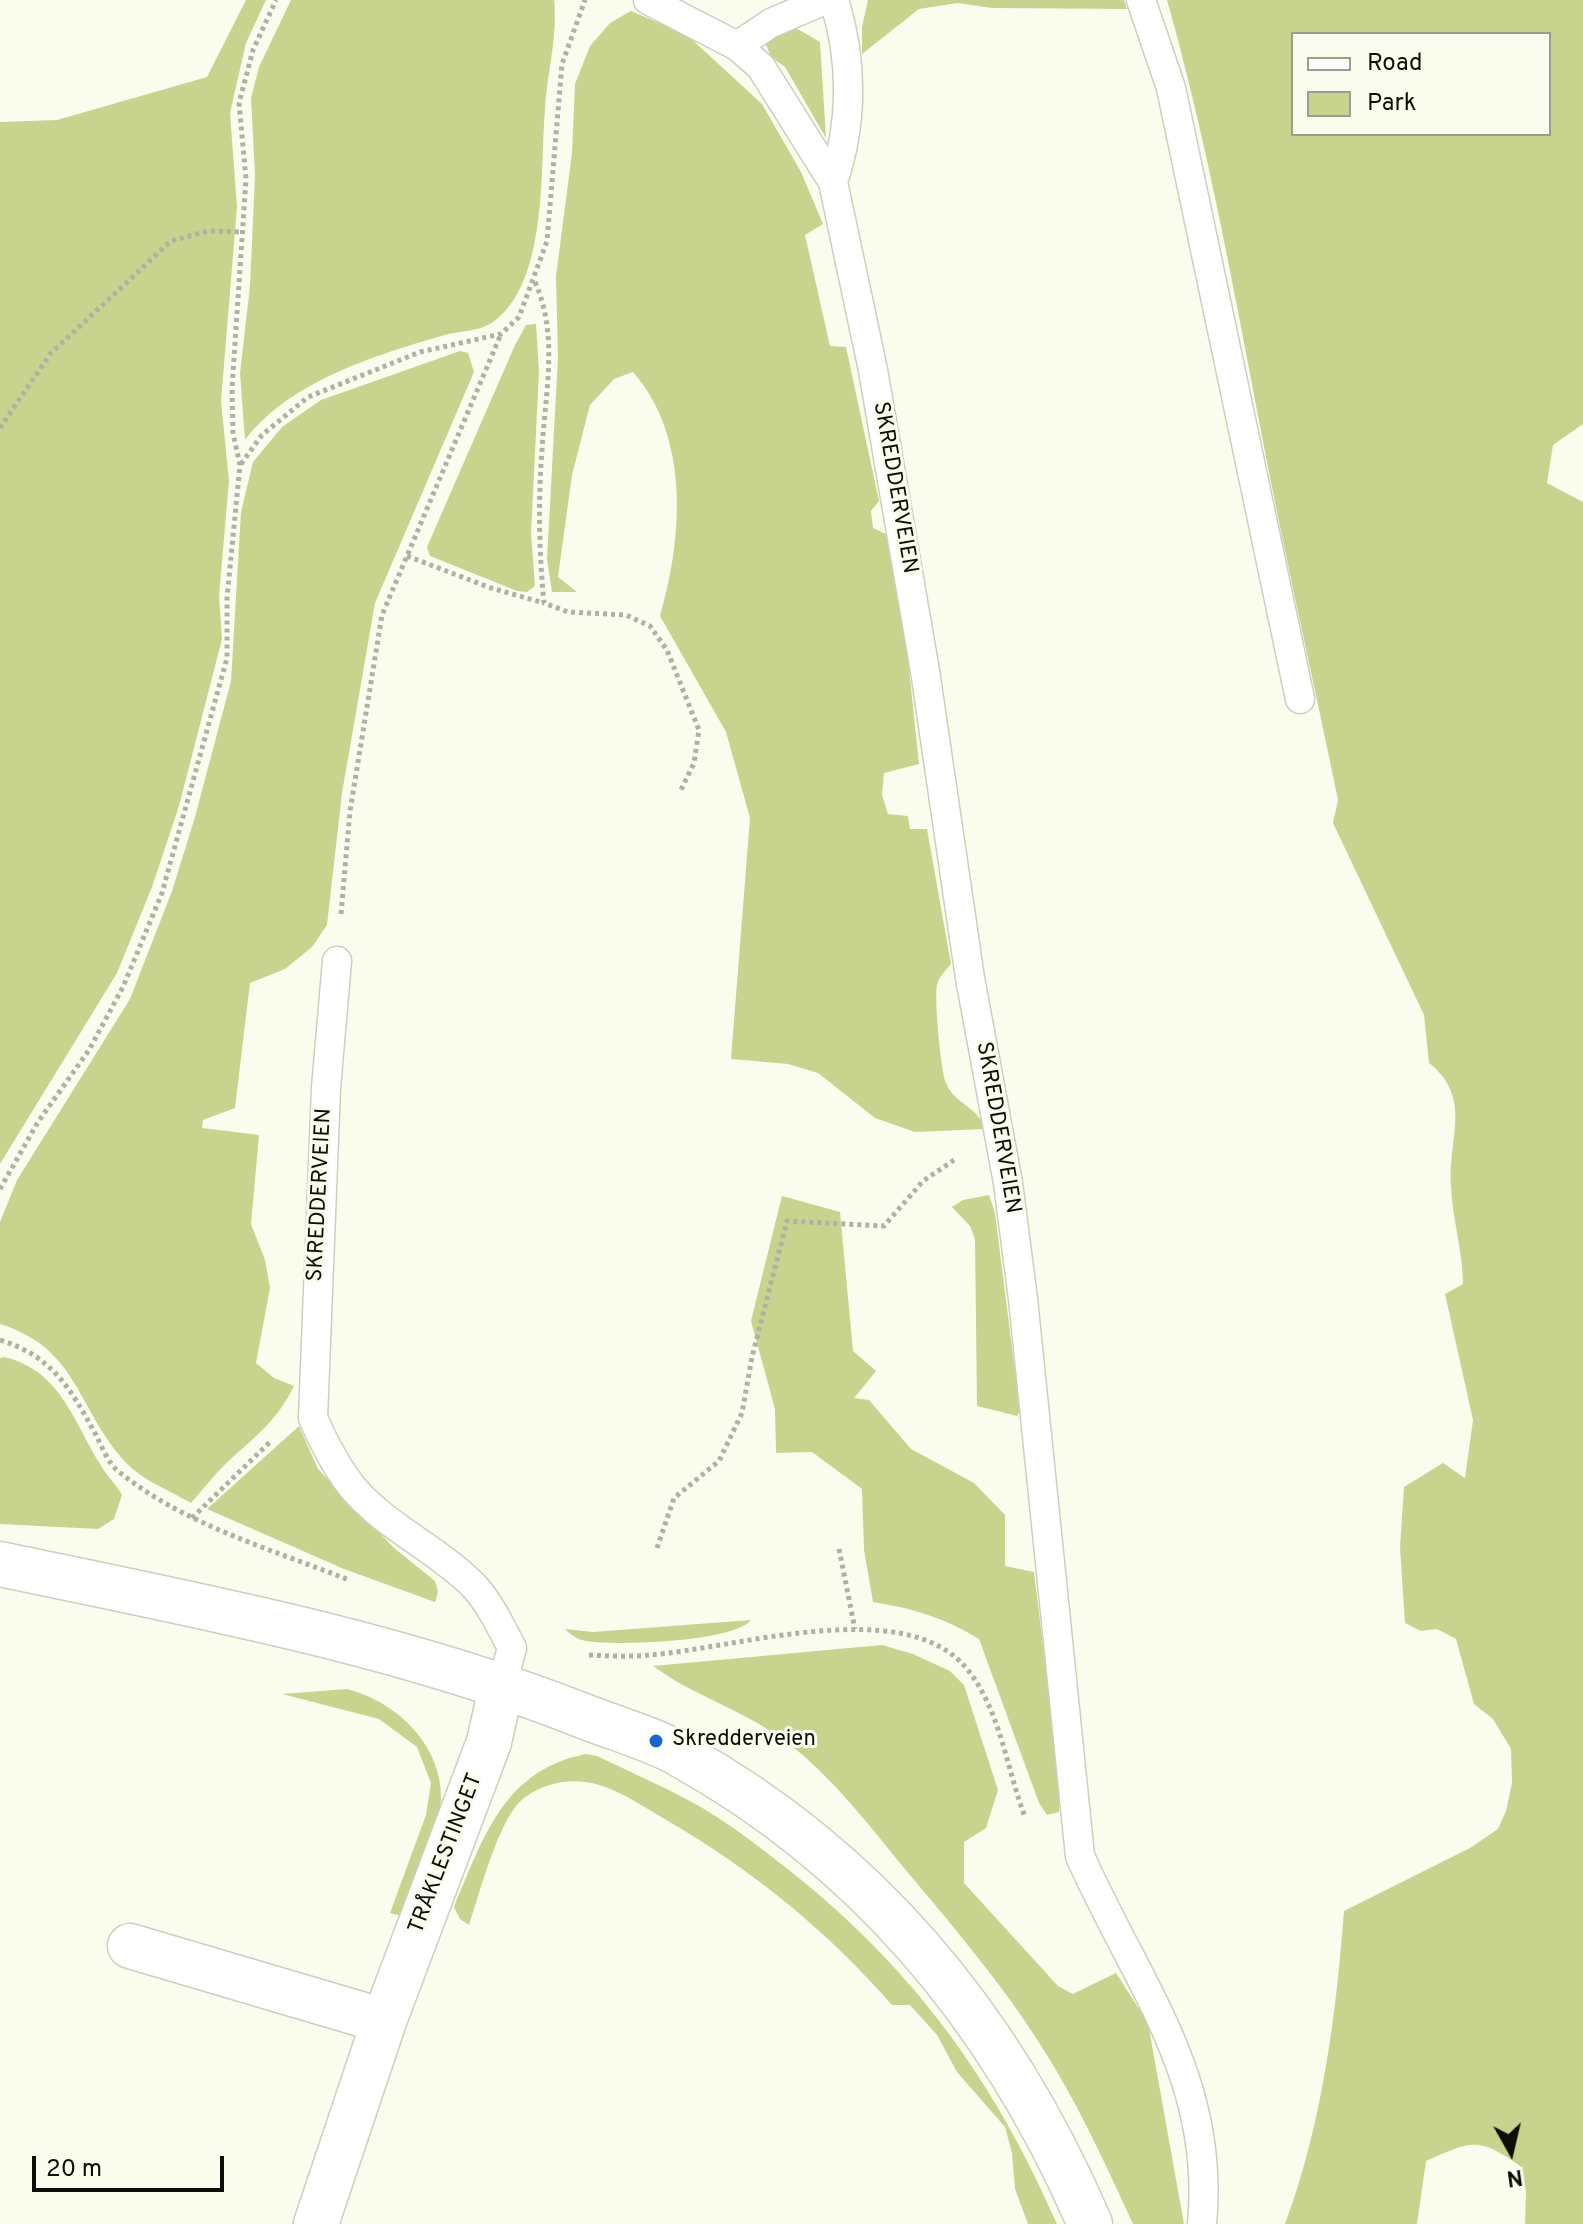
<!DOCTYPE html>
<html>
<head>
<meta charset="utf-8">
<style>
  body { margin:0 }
  #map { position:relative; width:1583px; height:2224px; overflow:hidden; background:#fafdee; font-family:Overpass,sans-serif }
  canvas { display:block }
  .legend { position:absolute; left:1291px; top:32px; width:260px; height:104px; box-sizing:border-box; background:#fafdee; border:2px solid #9b9d92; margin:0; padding:10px 14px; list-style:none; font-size:24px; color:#0d0e09 }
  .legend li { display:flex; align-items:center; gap:16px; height:40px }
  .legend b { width:40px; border:2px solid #9b9d92 }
  .north { position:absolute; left:1471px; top:2112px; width:80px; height:80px; -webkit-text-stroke:6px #fafdee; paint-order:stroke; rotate:172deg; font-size:22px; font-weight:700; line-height:32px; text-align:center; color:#0d0e09 }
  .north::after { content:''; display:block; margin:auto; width:28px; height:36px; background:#0d0e09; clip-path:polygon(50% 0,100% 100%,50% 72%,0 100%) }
  .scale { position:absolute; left:32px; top:2156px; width:192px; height:36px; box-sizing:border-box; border:4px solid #0d0e09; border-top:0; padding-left:10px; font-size:24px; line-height:28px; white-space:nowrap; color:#0d0e09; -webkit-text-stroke:6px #fafdee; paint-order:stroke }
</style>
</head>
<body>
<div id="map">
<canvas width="1583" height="2224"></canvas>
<ul class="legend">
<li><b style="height:10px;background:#fff"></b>Road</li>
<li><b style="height:22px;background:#c8d48e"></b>Park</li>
</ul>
<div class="north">N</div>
<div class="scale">20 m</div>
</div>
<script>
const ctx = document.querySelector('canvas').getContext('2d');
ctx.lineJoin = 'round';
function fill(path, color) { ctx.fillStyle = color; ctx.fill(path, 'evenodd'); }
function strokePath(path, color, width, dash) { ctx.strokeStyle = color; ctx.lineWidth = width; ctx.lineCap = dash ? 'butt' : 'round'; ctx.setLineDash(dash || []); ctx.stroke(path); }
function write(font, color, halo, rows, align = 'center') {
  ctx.font = font + ' Overpass,sans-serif'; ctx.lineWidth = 6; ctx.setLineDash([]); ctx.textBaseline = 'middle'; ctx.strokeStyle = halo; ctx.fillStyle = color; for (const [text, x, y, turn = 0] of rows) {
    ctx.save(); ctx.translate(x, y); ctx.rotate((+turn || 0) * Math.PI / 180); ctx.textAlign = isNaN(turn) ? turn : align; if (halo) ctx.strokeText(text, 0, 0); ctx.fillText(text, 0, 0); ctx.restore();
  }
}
fill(new Path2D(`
  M246,0H266L246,43L230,113L237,207L221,401L229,481L219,596L222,639L179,806L152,887L117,973L0,1164V122L57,120L207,77Z
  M291,0H554C558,36 547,73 545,109C540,169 548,283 493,322C479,332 457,331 441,336C373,356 289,382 245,440L240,373L250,286L255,175L251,98L259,67Z
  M868,0H1124L1127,9L992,8L958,3L919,9L862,54V27Z
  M1167,0H1583V424L1553,445L1547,483L1583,502V2224H1525L1526,2192L1520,2166C1478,2136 1471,2141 1426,2161L1417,2224H1285C1322,2125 1336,2016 1344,1911L1470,1848L1498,1829L1506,1811L1512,1783L1511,1749L1493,1719L1474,1704L1456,1639L1437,1629L1421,1631L1405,1623L1400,1547L1404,1487L1443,1463L1465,1478L1473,1420L1445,1294L1463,1284C1463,1251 1452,1219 1451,1185C1448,1138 1473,1098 1429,1063L1424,1015L1333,823L1338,800C1315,687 1289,575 1267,462C1237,308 1210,152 1167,0ZM1293,34H1549V134H1293Z
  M631,11L687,35L762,104L801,172L823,224L805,235L830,346L846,347L879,501L871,511L873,528L888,535L908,659L919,764L884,773L882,795L888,814L908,816L910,829H927L951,964C945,971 939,977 937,985C934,998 941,1071 946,1083C954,1104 979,1107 985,1129L915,1132L875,1118L818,1073L788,1064L731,1059L750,818L726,732L660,616C683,537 690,437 633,372L614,379L590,405L572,475L558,577L577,592H552L547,559L558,358L556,276L572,153L575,84L590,46L610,23Z
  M796,28L820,42L826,138L785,67L771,57L765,42L770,34Z
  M536,324L539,372L531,533L535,586L527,592L517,591L430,556L427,547L515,345L526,325Z
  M460,351L468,353L474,372L375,603L342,793L327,925L312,947L285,969L250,983L235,1108L203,1120L202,1128L259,1135L251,1224L265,1260L270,1288L256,1363L274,1378L294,1386C279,1417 259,1434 234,1456C218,1470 205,1487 191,1503C167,1489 138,1479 120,1456C76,1403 76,1348 0,1324V1222L17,1180L130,999L172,891L195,817L231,681L241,512L253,462L282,427L321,400Z
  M989,1195L995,1213L1020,1411L1017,1416L977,1406L975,1239L970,1226L952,1207L963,1200Z
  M782,1196L840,1212L853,1351L876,1371L854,1398L869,1400L911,1449L974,1483L1005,1515V1566L1034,1572L1060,1784L1059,1812L1047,1815L1039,1803L979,1639C946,1618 911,1608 873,1602L864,1550L862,1489L812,1452L776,1453L775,1409L751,1321Z
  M4,1357C60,1370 73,1420 100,1464C106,1475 116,1484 122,1495L114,1519L98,1529L0,1524V1358Z
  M299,1426L318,1469L394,1548L435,1581L438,1592L435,1602L344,1569L207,1509Z
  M751,1620C734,1642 615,1646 586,1641C577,1639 571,1635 565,1629L593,1632Z
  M882,1645L913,1654L950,1671L964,1685L998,1790L986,1828L964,1842V1883L1058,1986L1073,1994L1116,1973L1148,2023L1184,2224H1133C1104,2161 1076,2099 1038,2041C999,1980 951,1924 904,1868C869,1825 833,1778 789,1744C747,1711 695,1697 653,1666Z
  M347,1689C402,1703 452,1755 439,1817C432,1851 416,1884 405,1917L390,1913L426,1815L431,1783L417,1747L379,1719L282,1694Z
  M586,1754L597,1756C628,1771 660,1785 690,1801C727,1821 761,1848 794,1874C916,1972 995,2082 1057,2224H1028L1015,2189L1012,2153L1005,2127L957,2072L937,2035L910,2005H892C827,1931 754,1871 668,1821C647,1809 623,1792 599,1785C573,1777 545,1782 524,1798C499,1817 480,1893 469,1925L460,1919L454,1907C483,1839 503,1770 586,1754Z`), '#c8d48e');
const lane = new Path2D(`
  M648,0L737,46L761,67L833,182L873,370L925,671L970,978L1008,1183L1023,1299L1080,1856C1136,1983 1216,2077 1202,2224
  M1141,0L1171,88L1300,699
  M737,46L771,23L825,0
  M833,182C853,123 853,60 834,0
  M337,961L326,1088L313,1418C324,1443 336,1467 353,1488C386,1527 437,1549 473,1585C490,1603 501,1627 512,1648L502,1684`);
const street = new Path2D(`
  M130,1946L384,2021
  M316,2224L384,2021L489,1742L502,1684`);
const secondary = new Path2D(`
  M0,1564C195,1605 395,1642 581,1715C613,1728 651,1738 681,1755C873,1862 1004,2024 1090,2224`);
strokePath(lane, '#cccfc0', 31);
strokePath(street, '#cccfc0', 47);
strokePath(secondary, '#cccfc0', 47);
strokePath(new Path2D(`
  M535,282C559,336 545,393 542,450C538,501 539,552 544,603L568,612L626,615L650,626L667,650L699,730L694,763L681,790
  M0,428L51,353L171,241L208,231L243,232
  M241,464L262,435L308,397L420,352L501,334L519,317L547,241L562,64L585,0
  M407,556L491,588L544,603
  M341,914L350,811L382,615L501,334
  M0,1189L38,1122L89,1050L123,987L162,893L227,658V598L240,465L233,433L232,388L246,179L239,103L253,50L276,0
  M0,1340C52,1356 71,1389 96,1435C102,1447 108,1463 118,1471C184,1525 271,1549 349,1580
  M192,1518L272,1440
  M657,1548L674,1498L719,1461L742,1413L752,1357L787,1221L884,1226L923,1181L954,1160
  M839,1549L855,1629
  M589,1655C609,1656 630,1657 650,1655C733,1649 906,1593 967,1669C1000,1709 1007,1770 1025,1817`), '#afb1a5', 5, [4, 4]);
strokePath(lane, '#fff', 28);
strokePath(street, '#fff', 44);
strokePath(secondary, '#fff', 44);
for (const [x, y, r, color] of [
  [656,1741,8,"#1a64cf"]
]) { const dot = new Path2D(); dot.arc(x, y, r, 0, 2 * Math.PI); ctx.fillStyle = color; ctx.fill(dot); strokePath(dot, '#fafdee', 3); }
write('22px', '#0d0e09', '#fafdee', [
  ["SKREDDERVEIEN",894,488,80],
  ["SKREDDERVEIEN",997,1128,80],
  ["SKREDDERVEIEN",321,1195,-87],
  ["TRÅKLESTINGET",447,1854,-69]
]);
write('22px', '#0d0e09', '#fafdee', [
  ["Skredderveien",672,1741]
], 'left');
</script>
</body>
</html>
